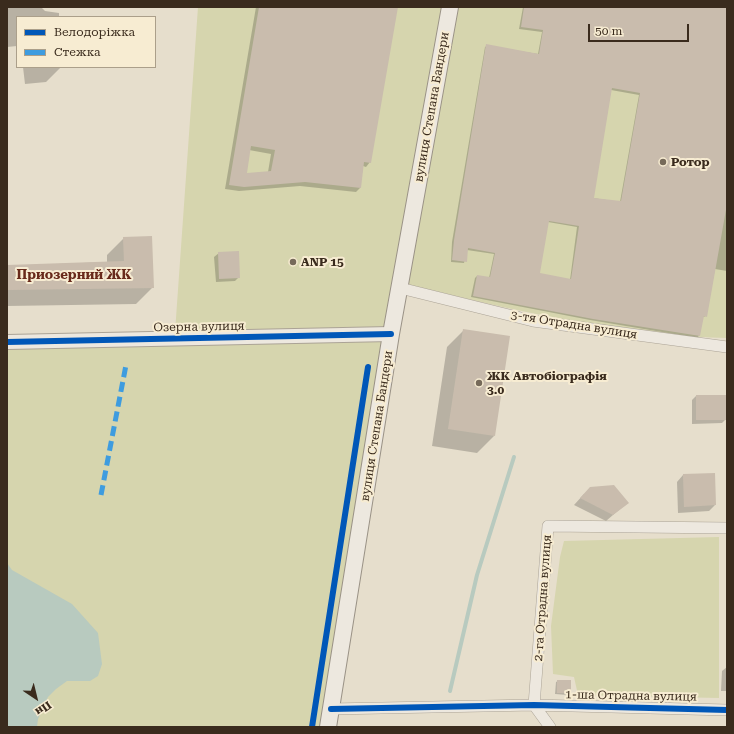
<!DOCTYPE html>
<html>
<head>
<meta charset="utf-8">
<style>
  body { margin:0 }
  #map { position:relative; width:734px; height:734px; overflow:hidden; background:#e6decc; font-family:"Roboto Serif",serif }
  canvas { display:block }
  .frame { position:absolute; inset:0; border:8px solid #3a2b1d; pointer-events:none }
  .legend { position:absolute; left:16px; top:16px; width:140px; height:52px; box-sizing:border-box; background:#f7ecd2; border:1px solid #ab9f8a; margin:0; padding:5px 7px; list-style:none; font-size:12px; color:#3a2b1d }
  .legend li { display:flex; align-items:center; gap:8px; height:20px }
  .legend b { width:20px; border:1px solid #ab9f8a }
  .north { position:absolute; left:16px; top:678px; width:40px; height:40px; -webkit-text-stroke:3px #f7ecd2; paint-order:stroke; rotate:145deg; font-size:11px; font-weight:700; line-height:16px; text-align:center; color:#3a2b1d }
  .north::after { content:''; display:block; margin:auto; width:14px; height:18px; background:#3a2b1d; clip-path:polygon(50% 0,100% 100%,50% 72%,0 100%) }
  .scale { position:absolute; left:588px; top:24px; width:101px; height:18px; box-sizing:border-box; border:2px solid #3a2b1d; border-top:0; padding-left:5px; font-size:12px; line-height:14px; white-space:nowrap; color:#3a2b1d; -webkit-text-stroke:3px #f7ecd2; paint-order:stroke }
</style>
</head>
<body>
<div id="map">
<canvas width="734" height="734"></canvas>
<div class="frame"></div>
<ul class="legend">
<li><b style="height:5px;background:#0057b8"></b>Велодоріжка</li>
<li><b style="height:5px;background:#3e9cdf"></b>Стежка</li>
</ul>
<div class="north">Пн</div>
<div class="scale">50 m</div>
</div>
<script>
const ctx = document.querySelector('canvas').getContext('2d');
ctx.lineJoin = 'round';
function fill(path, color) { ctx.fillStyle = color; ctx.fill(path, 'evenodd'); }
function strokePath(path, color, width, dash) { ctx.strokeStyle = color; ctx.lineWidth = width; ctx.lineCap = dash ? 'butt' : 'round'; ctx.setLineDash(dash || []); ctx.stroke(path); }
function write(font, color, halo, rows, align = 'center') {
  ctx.font = font + ' "Roboto Serif",serif'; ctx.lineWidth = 4; ctx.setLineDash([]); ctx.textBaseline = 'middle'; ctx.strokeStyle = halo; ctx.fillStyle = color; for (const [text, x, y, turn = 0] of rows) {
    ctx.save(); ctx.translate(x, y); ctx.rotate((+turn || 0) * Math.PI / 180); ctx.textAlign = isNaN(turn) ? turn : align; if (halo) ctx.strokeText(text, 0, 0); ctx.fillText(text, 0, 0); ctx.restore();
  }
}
fill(new Path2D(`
  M198,7H444L386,328L175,332Z
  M456,7H727V338C706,337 684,337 663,334C576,325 491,305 406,284Z
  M384,340L322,727H7V348Z
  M719,537V698L578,695L574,677L553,674L551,626L560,557L564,541Z`), '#d6d5ae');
fill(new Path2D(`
  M7,563L12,570L72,604L98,633L102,664L98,676L90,681H67L56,689L48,697L38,719L37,727H7Z`), '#b8cabf');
fill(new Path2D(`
  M7,7H41L45,11L59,13V17H17V46L7,47Z
  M256,7H397L370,162L366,167L363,166L360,188L356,192L300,186L239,191L225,189ZM249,150L271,154L268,172L245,174Z
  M523,7H727V271L715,269L706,316L703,317L698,338L590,320L471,297L475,278L477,276L489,278L494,254L467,250L464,263L451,262L452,242L485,47L487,46L538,54L542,32L519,29ZM611,90L639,95L620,202L593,198ZM548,222L577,227L570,280L539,274Z
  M23,67H61L46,82L25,84Z
  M124,238L153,287L136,304L7,306V266L107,262V255Z
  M219,253L239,277L235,281L216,282L214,257Z
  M464,330L494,436L477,453L432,446L447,347Z
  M696,396H727L726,419L722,423L692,424V400Z
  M714,474L715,505L709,511L678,513L677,482L683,475Z
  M584,494L627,503L606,521L574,505Z
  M727,667V691H721L722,671Z
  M558,681L570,693L568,695L555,694L556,682Z`), '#0003');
strokePath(new Path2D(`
  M450,691L477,575L514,457`), '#b8cabf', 4);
fill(new Path2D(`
  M259,7H398L371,163L364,162L361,188L305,182L244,187L229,185ZM251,146L275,150L271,171L247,173Z
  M524,7H727V204L707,317L704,316L700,336L593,319L473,296L477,275L490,277L495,253L468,248L467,262L452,260L454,240L486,44L539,54L543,30L521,27ZM612,88L640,93L621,201L594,198ZM549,221L579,226L571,279L540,273Z
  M152,236L154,288L7,290V265L124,261L123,237Z
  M239,251L240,278L219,279L218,252Z
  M463,329L510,336L495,436L448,429Z
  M696,395H727V420H696Z
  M715,473L716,505L684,507L683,474Z
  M614,485L629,503L613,515L580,498L590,487Z
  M557,680H571V693H557Z`), '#c9bcad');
const minor = new Path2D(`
  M400,288L533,321L727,347
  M534,705L548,526L727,528
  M534,705L550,727
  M331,709L534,705L727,710`);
const tertiary = new Path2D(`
  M7,342L391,334`);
const secondary = new Path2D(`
  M328,727L391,334L450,7`);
strokePath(minor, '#aba396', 12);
strokePath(tertiary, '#aba396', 16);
strokePath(secondary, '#9a9286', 18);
strokePath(minor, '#ede8df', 11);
strokePath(tertiary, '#ede8df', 14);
strokePath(secondary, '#ede8df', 16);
strokePath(new Path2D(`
  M101,495L126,365`), '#3e9cdf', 5, [10, 5]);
strokePath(new Path2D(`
  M7,342L391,334
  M331,709L534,705L727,710
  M312,727L368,367`), '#0057b8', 6);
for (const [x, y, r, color] of [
  [663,162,4,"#766a5a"],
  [293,262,4,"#766a5a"],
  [479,383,4,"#766a5a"]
]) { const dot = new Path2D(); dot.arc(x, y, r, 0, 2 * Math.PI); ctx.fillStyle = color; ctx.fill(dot); strokePath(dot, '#f7ecd2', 1.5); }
write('12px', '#3a2b1d', '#f7ecd2', [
  ["вулиця Степана Бандери",432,107,-80],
  ["3-тя Отрадна вулиця",574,325,9],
  ["Озерна вулиця",199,327,-1],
  ["вулиця Степана Бандери",377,426,-81],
  ["2-га Отрадна вулиця",543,598,-86],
  ["1-ша Отрадна вулиця",631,696,1]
]);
write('bold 12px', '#3a2b1d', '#f7ecd2', [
  ["Ротор",671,162],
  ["ANP 15",301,262],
  ["ЖК Автобіографія",487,376],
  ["3.0",487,390]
], 'left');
write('bold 13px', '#682a1b', '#f7ecd2', [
  ["Приозерний ЖК",74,275]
]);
</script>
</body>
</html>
